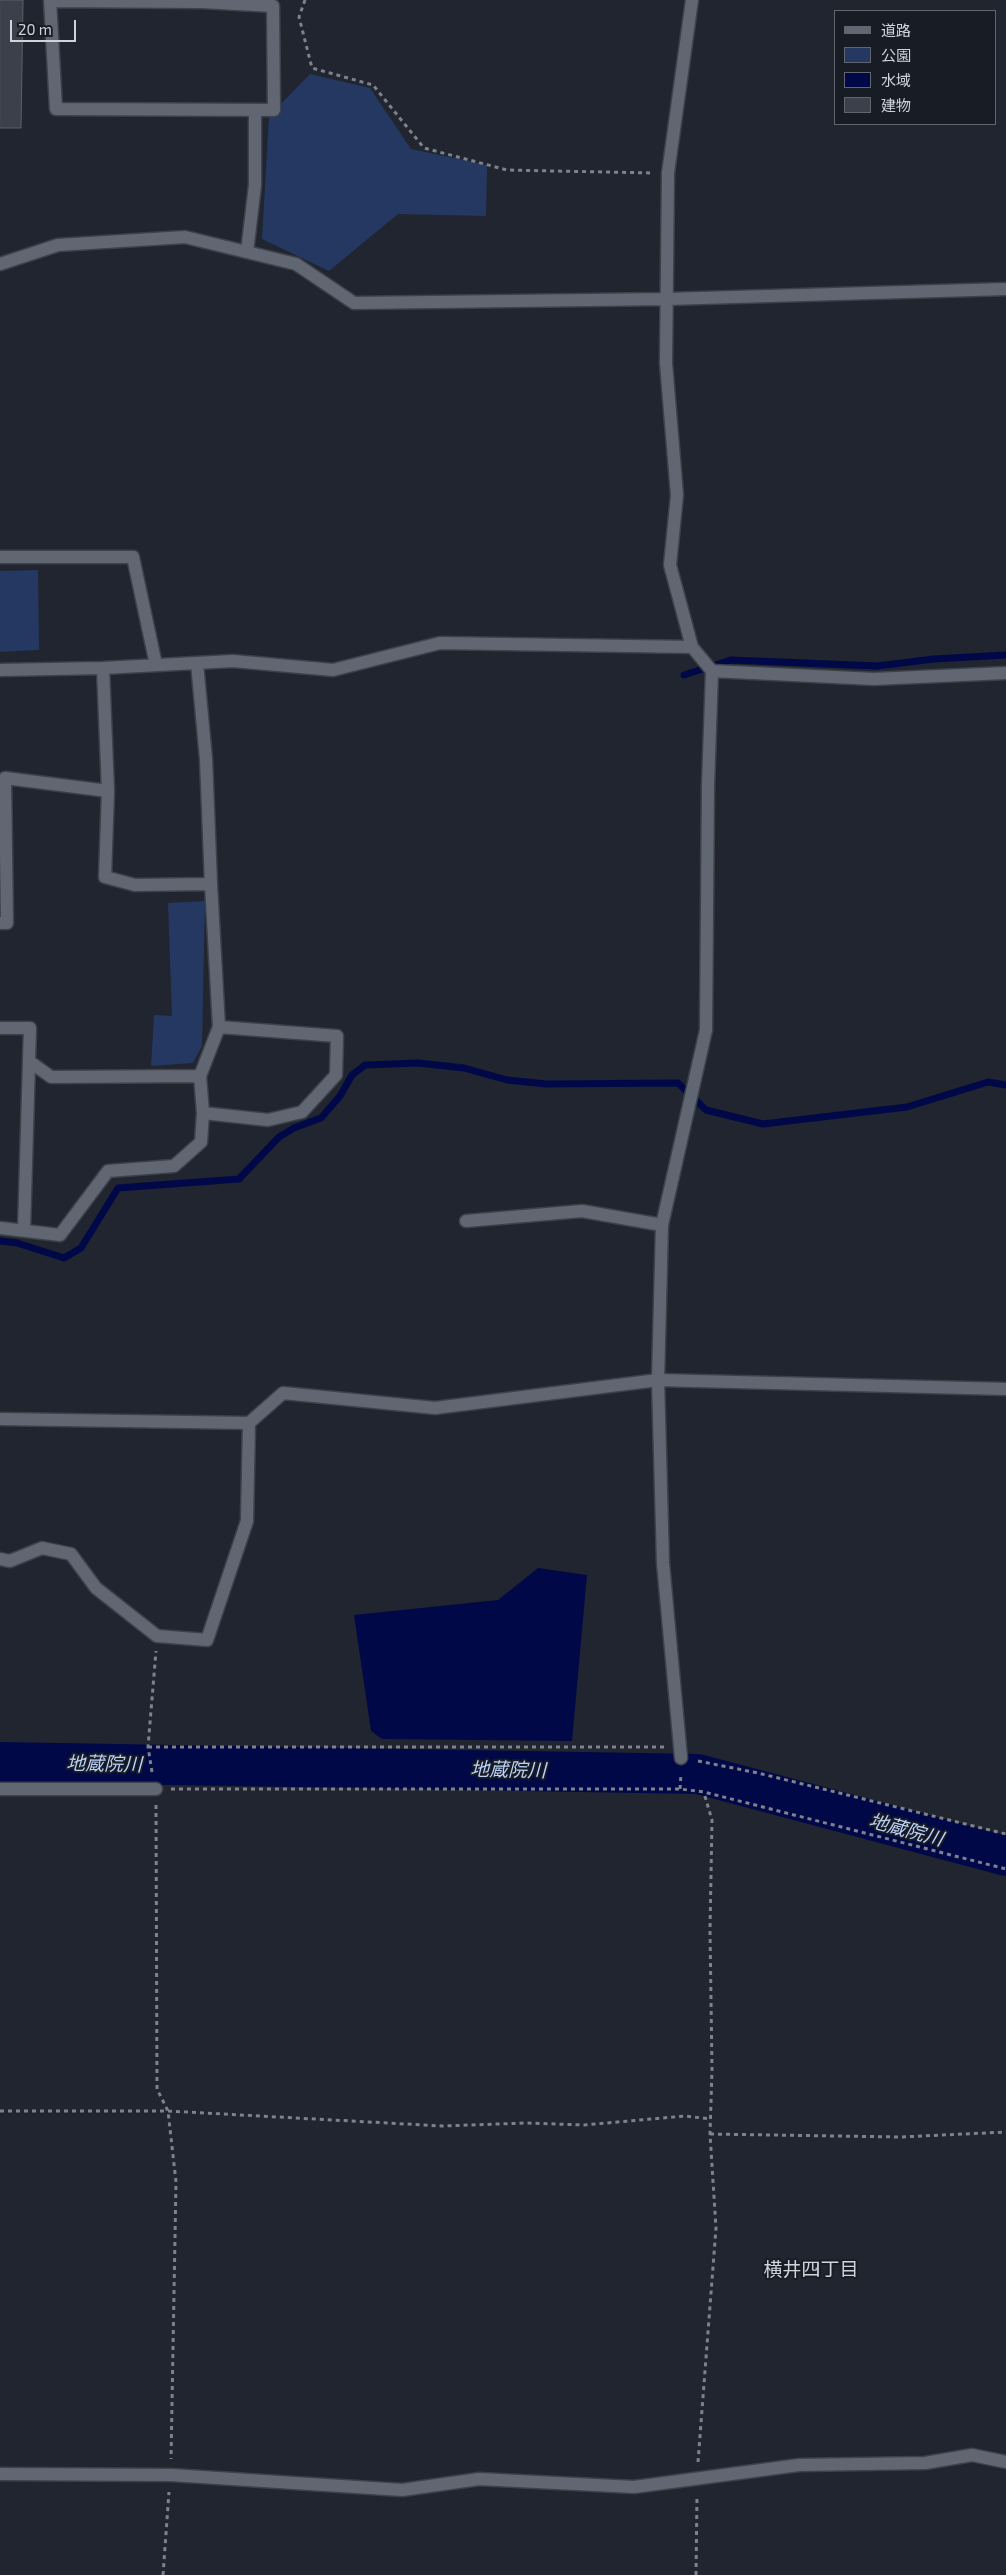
<!DOCTYPE html>
<html>
<head>
<meta charset="utf-8">
<style>
  body { margin:0 }
  #map { position:relative; width:1006px; height:2575px; overflow:hidden; background:#20252f; font-family:"Exo 2","Noto Sans JP",sans-serif }
  canvas { display:block }
  .legend { position:absolute; left:834px; top:10px; width:162px; height:115px; box-sizing:border-box; background:#171c25; border:1px solid #61656d; margin:0; padding:6px 9px; list-style:none; font-size:15px; color:#d0d3da }
  .legend li { display:flex; align-items:center; gap:10px; height:25px }
  .legend b { width:25px; border:1px solid #61656d }
  .scale { position:absolute; left:10px; top:20px; width:66px; height:22px; box-sizing:border-box; border:2px solid #d0d3da; border-top:0; padding-left:6px; font-size:15px; line-height:18px; white-space:nowrap; color:#d0d3da; -webkit-text-stroke:4px #171c25; paint-order:stroke }
</style>
</head>
<body>
<div id="map">
<canvas width="1006" height="2575"></canvas>
<ul class="legend">
<li><b style="height:6px;background:#616772"></b>道路</li>
<li><b style="height:14px;background:#243861"></b>公園</li>
<li><b style="height:14px;background:#000848"></b>水域</li>
<li><b style="height:14px;background:#3b404b"></b>建物</li>
</ul>
<div class="scale">20 m</div>
</div>
<script>
const ctx = document.querySelector('canvas').getContext('2d');
ctx.lineJoin = 'round';
function fill(path, color) { ctx.fillStyle = color; ctx.fill(path, 'evenodd'); }
function strokePath(path, color, width, dash) { ctx.strokeStyle = color; ctx.lineWidth = width; ctx.lineCap = dash ? 'butt' : 'round'; ctx.setLineDash(dash || []); ctx.stroke(path); }
function write(font, color, halo, rows, align = 'center') {
  ctx.font = font + ' "Exo 2","Noto Sans JP",sans-serif'; ctx.lineWidth = 4; ctx.setLineDash([]); ctx.textBaseline = 'middle'; ctx.strokeStyle = halo; ctx.fillStyle = color; for (const [text, x, y, turn = 0] of rows) {
    ctx.save(); ctx.translate(x, y); ctx.rotate((+turn || 0) * Math.PI / 180); ctx.textAlign = isNaN(turn) ? turn : align; if (halo) ctx.strokeText(text, 0, 0); ctx.fillText(text, 0, 0); ctx.restore();
  }
}
fill(new Path2D(`
  M310,74L370,88L411,149L487,165L486,216L398,214L329,271L262,239L269,116Z
  M38,570L39,650L0,652V571Z
  M205,901L202,1046L193,1063L151,1066L154,1015L172,1016L168,903Z`), '#243861');
fill(new Path2D(`
  M538,1568L587,1575L572,1741L382,1739L371,1731L354,1615L498,1600Z`), '#000848');
strokePath(new Path2D(`
  M684,675L731,660L877,666L934,659L1006,655
  M0,1241L17,1243L64,1258L81,1248L118,1188L239,1179L279,1137L294,1128L321,1118L340,1096L352,1075L365,1065L418,1063L464,1068L507,1080L546,1084L678,1083L706,1110L763,1124L907,1107L988,1082L1006,1085`), '#000848', 7);
strokePath(new Path2D(`
  M0,1762L698,1774L1006,1856`), '#000848', 40);
const building = new Path2D(`
  M0,0H23L21,128H0Z`);
fill(building, '#3b404b');
strokePath(building, '#5b616c', 1);
const minor = new Path2D(`
  M50,0L56,109L274,110L273,6L202,2L50,1
  M247,252L255,185V110
  M0,264L58,245L185,237L296,264L354,303L667,299L1006,289
  M0,557H133L156,665
  M197,663L206,759L211,884
  M0,670L103,668L233,661L333,670L440,643L692,647
  M712,671L874,679L1006,673
  M0,923H7L5,778L108,791
  M0,1028H30L29,1061L51,1077L200,1076
  M203,1113L268,1120L302,1112L336,1075L337,1036L219,1027
  M466,1221L582,1211L662,1225
  M0,1228L60,1235L108,1171L174,1166L201,1142L203,1113L200,1076L219,1027L211,884L135,885L105,877L108,791L103,668
  M24,1230L29,1061
  M0,1419L249,1423L283,1393L435,1408L658,1380L1006,1389
  M0,1559L10,1561L42,1548L71,1554L96,1588L157,1636L207,1640L247,1521L249,1423
  M681,1758L663,1563L658,1380L662,1225L706,1030L708,786L712,671L692,647L670,565L677,495L666,363L668,173L692,0
  M0,1789H156
  M0,2474L171,2475L402,2490L479,2479L634,2487L799,2465L925,2463L972,2455L1006,2462`);
strokePath(minor, '#3d414a', 15);
strokePath(new Path2D(`
  M305,0L299,17L312,68L373,85L424,148L507,170L653,173
  M148,1747H664
  M698,1761L758,1773L1006,1834
  M152,1772L148,1747L156,1651
  M171,1789H680L704,1792L1006,1869
  M680,1789L681,1774
  M156,1805L157,2089L168,2111L176,2182L171,2459
  M0,2111H168L442,2126L527,2123L584,2125L685,2116L711,2119
  M710,2134L901,2137L1006,2132
  M698,2462L716,2228L710,2134L712,2069L710,1930L712,1820L704,1793
  M163,2575L169,2492
  M696,2575L697,2496`), '#7e828a', 3, [4, 4]);
strokePath(minor, '#616772', 12);
write('italic 19px', '#bed2f9', '#171c25', [
  ["地蔵院川",104,1764,1],
  ["地蔵院川",508,1770,1],
  ["地蔵院川",906,1830,15]
]);
write('19px', '#d0d3da', '#171c25', [
  ["横井四丁目",811,2270]
]);
</script>
</body>
</html>
